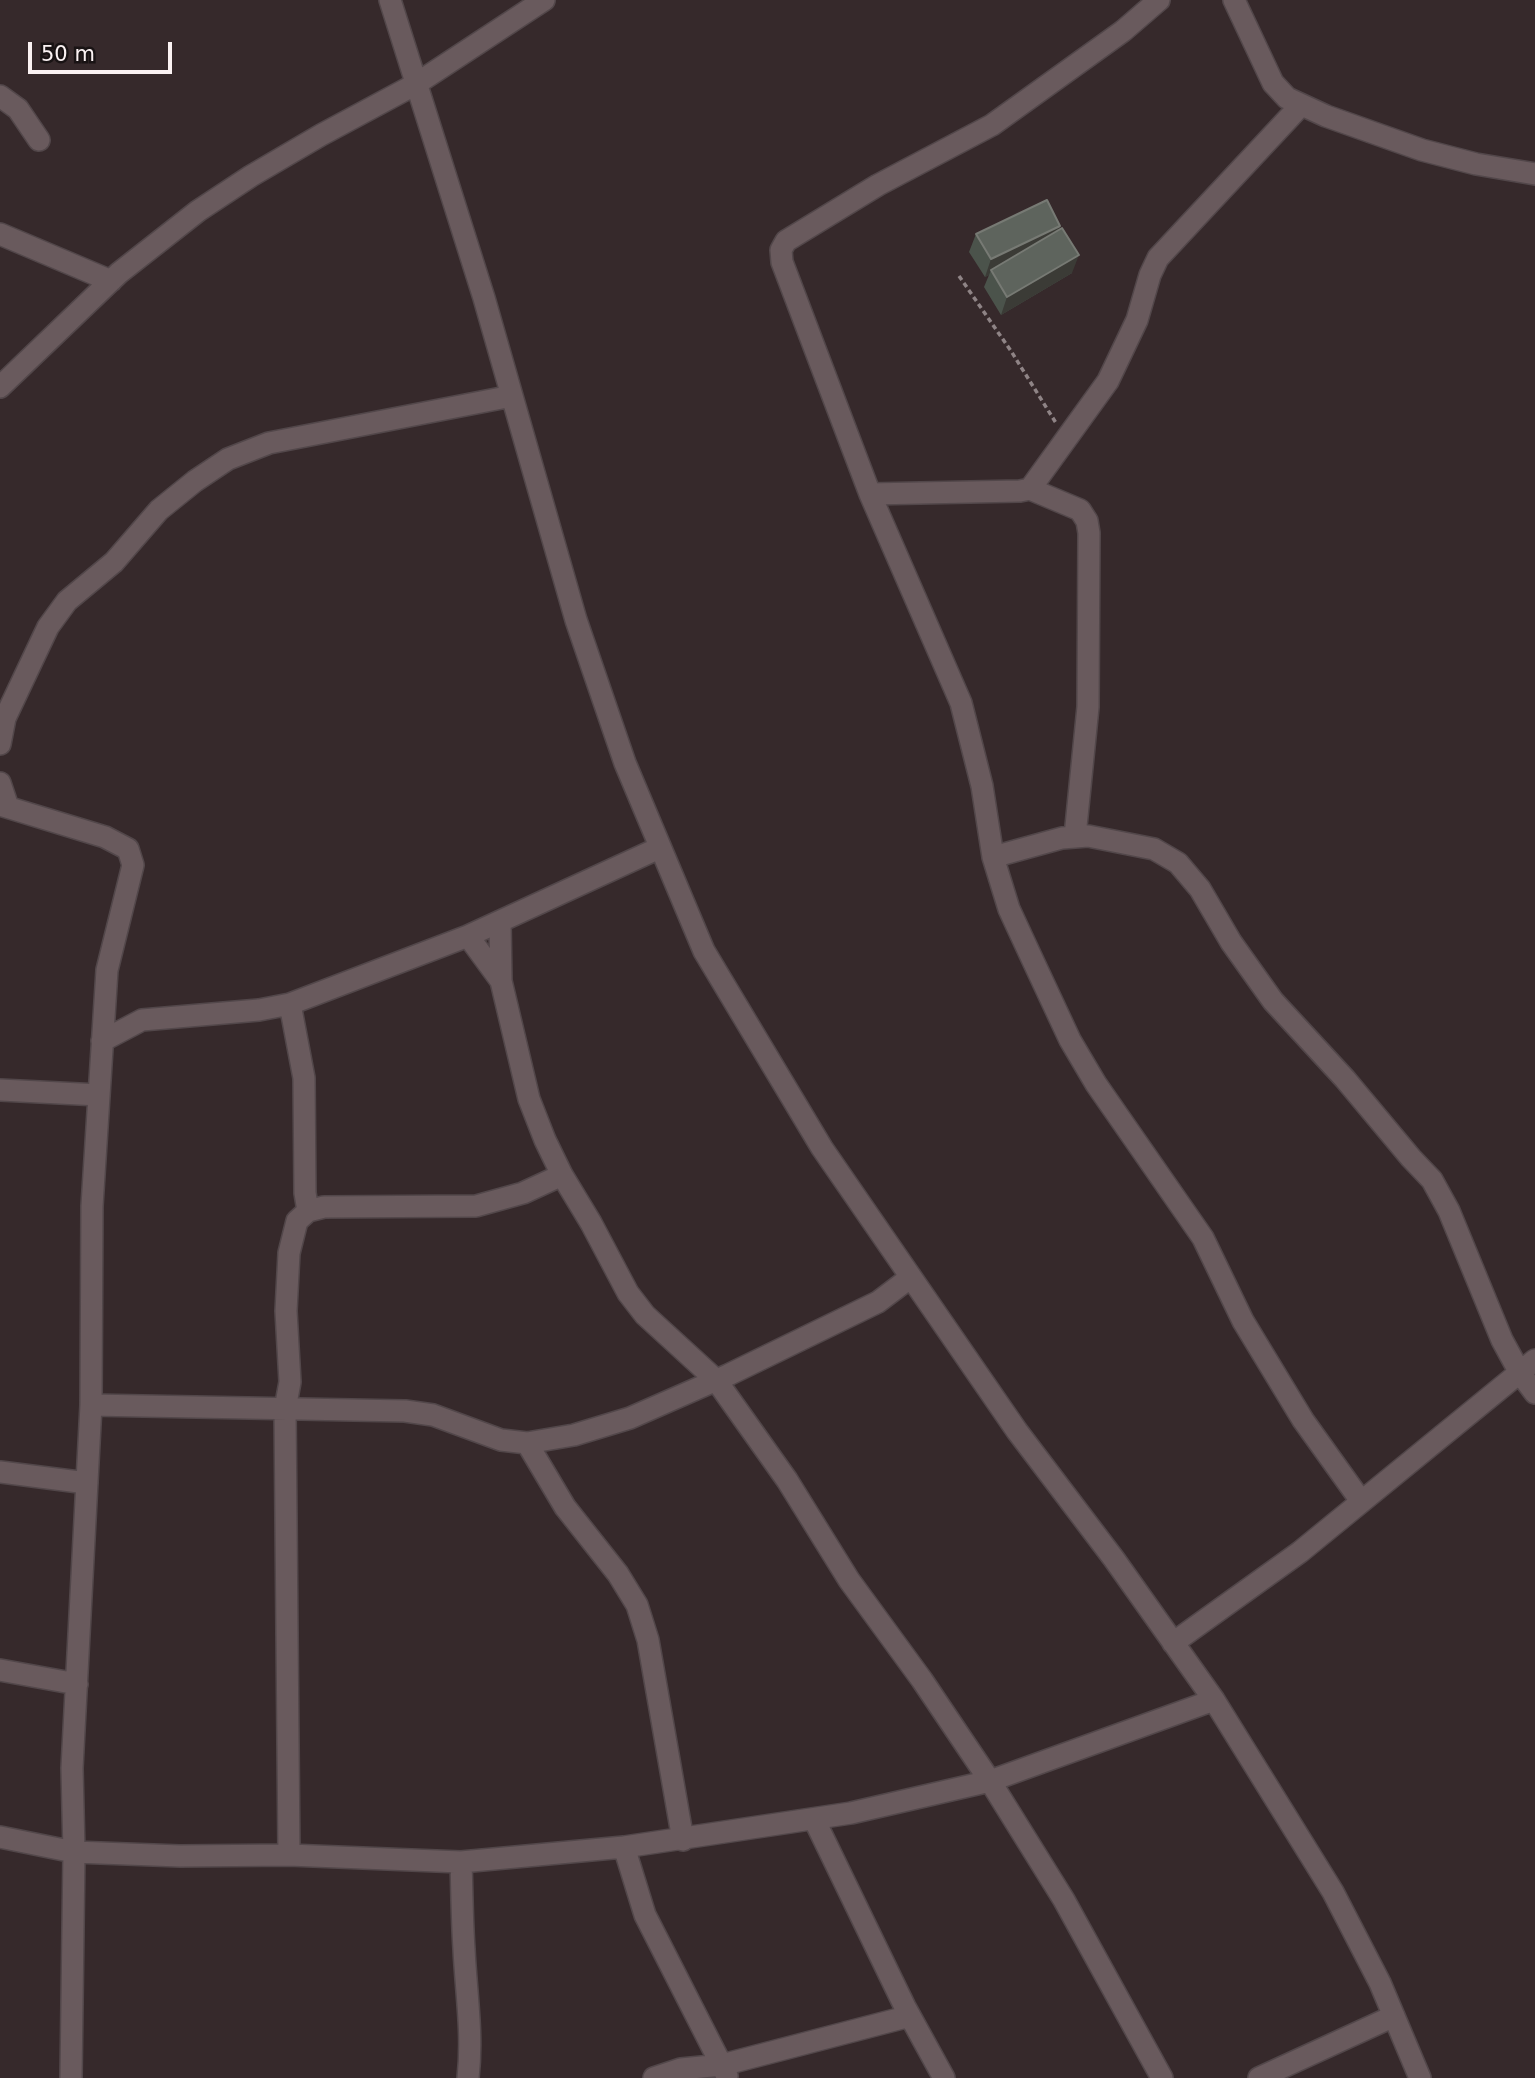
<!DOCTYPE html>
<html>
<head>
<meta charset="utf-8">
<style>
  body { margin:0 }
  #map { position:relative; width:1535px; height:2078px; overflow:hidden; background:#36292b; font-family:"DejaVu Sans",sans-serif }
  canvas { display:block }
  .scale { position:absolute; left:28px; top:42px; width:144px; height:32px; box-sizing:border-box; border:4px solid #fbf2f3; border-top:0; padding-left:9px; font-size:21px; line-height:24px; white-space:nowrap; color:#fbf2f3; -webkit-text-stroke:5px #191314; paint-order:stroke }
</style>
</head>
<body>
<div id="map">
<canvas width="1535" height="2078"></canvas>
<div class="scale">50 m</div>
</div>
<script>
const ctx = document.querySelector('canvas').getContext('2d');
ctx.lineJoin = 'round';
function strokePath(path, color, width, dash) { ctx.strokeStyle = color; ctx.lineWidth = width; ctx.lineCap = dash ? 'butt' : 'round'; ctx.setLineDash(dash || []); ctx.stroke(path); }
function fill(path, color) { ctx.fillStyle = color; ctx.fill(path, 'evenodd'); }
const minor = new Path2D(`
  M390,0L484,298L576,620L625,763L704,951L822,1148L1017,1431L1114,1559L1214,1700L1333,1892L1380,1983L1420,2078
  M1159,0L1123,31L992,125L878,185L786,241L781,250L782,262L870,494L961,703L982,786L993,857L1009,909L1028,950L1070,1040L1096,1084L1203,1238L1243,1321L1303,1420L1361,1501
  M1234,0L1273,83L1287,98L1326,116L1422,150L1476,164L1535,174
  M0,96L18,109L39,140
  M0,234L111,281
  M0,387L119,273L198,211L251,176L321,135L416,84L544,0
  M1030,489L1108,381L1137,320L1150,275L1158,258L1301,105
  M870,494L1020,491L1030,489L1080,510L1087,521L1089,533L1088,707L1075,836
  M0,744L5,718L48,627L67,601L114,562L159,510L195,481L228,459L269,443L512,396
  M0,783L8,807
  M0,805L105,837L128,849L133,865L107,970L92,1206L91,1405L72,1768L74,1852L71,2078
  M993,857L1062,838L1088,836L1154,849L1178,863L1200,889L1231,942L1273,1001L1345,1079L1411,1158L1432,1180L1449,1211L1502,1340L1520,1373L1535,1393
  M500,922L501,981L529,1099L545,1140L562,1175L591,1223L628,1293L645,1315L716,1380L787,1480L849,1580L922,1680L990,1781L1064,1900L1162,2078
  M468,936L501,981
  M290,1004L304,1078L305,1193L308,1211
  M102,1041L142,1020L259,1010L290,1004L468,936L659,848
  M0,1090L99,1095
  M91,1405L405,1411L433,1415L501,1440L527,1443L574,1435L630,1418L728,1375L878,1302L911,1277
  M527,1443L565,1507L618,1574L637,1605L648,1640L683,1840
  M0,1472L87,1483
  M1173,1643L1300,1552L1535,1360
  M0,1670L77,1684
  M814,1819L905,2007L944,2078
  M0,1837L74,1852L180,1856L289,1855L461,1862L624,1847L851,1813L990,1781L1214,1700
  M624,1847L645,1915L727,2076
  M289,1855L285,1409L290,1382L286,1311L289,1253L297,1221L308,1211L324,1207L476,1206L523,1193L562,1175
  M461,1862C462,1891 462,1920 464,1949C466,1992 473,2034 468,2078
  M654,2078L681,2069L722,2065L910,2016
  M1259,2078L1394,2016`);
strokePath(minor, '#52474a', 24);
strokePath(new Path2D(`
  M959,276L1011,351L1056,423`), '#8f8486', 3.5, [5, 3.5]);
strokePath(minor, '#695a5d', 21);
fill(new Path2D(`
  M1060,226L1059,229L1072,273L1001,315L984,287L989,275L985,277L969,252L976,234Z`), '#4b534b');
fill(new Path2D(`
  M1060,226L1054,243L991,270L989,275L985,277L991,259Z
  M1079,255L1072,273L1001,315L1007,297Z`), '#3b3b36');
const building = new Path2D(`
  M1047,200L1060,226L991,259L976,234Z
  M1062,228L1079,255L1007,297L991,270Z`);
fill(building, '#5e645d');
strokePath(building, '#777a74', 2);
</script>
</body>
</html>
